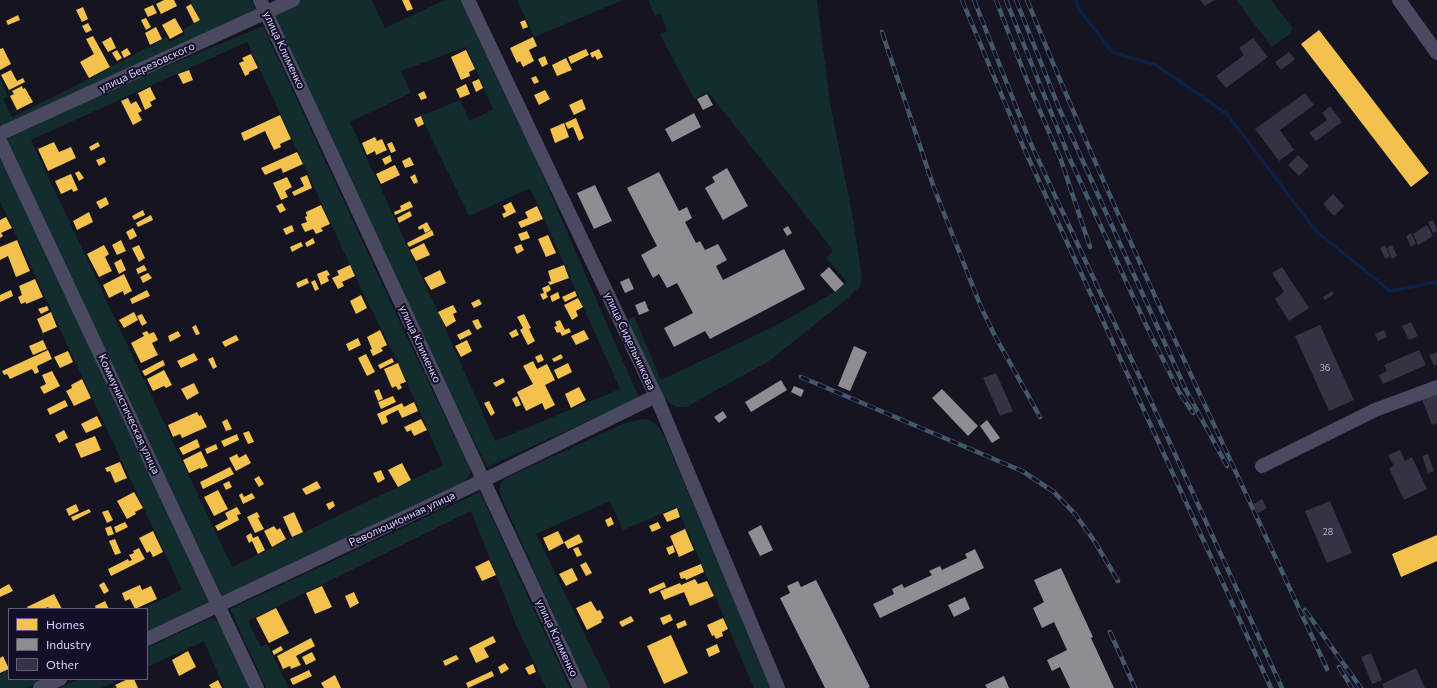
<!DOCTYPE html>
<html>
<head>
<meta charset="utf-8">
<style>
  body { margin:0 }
  #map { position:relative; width:1437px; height:688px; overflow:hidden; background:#161421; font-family:Commissioner,sans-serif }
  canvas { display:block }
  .legend { position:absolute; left:8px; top:608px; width:140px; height:72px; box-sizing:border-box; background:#130f26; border:1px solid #625e7d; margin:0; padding:5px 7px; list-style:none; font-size:12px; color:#d9d4ff }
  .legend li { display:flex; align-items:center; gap:8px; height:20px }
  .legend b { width:20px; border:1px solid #625e7d }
</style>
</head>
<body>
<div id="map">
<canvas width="1437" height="688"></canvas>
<ul class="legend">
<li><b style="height:11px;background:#f2c14e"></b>Homes</li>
<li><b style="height:11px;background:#8d8d92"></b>Industry</li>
<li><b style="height:11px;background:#343243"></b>Other</li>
</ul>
</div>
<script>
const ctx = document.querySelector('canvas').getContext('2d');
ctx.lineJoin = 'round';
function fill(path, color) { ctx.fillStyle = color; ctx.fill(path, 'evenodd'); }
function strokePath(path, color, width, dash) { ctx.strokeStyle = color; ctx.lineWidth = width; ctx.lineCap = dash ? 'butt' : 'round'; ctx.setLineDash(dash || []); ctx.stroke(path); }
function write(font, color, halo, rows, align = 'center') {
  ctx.font = font + ' Commissioner,sans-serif'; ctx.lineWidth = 4; ctx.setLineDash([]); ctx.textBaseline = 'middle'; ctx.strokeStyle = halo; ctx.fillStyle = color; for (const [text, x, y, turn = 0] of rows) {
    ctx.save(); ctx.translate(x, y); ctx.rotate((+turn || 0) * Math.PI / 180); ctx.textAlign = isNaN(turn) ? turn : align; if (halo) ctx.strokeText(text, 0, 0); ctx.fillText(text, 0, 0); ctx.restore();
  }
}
fill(new Path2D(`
  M190,0H251L256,10L3,128L0,122V78L8,96L3,99L12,117L79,84L167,37L169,42L185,35L183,30L200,20Z
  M301,0H372L385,28L445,0H460L530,146L639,398L487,467L407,308L275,18V13L278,10ZM466,47L493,109L470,121L460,100L421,116L469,216L530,188L620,389L495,441L433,301L350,122L411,93L401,71Z
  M517,0H623L534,37Z
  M648,0H817L830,103L854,224L862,278L860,286L849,297L769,361L686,407H676L669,403L659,392L626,321L634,316L661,380L777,325L838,290L847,282L826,258L833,250L708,92L694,99L660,34L667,31L660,13L655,16Z
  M1236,0H1271L1292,27L1291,33L1275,45L1271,46Z
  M263,26L404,331L470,468V474L465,482L222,596L5,140L122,85ZM247,42L363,293L398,362L443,465L232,567L31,140Z
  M0,153L132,434L208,602L147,632V609H141L182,590L0,201Z
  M646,419C656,422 660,429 665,438L771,688H754L677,507L623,530L610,501L536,534L611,688H587L502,499C499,489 498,484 506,478L623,424L637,420Z
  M480,492L570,688H546L516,625L471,511L248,621L261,647L267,644L289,688H266L230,609Z
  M208,619H215L218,621L250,688H224L204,641L147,667V648Z
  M9,670V679H46L26,688H0V675Z
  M79,679H121L101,688H59Z`), '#132c2d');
fill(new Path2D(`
  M164,0H174L177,6L161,14L156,4Z
  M402,0H409L413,9L407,11Z
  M191,4L200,20L194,23L186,7Z
  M153,5L157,13L148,17L144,9Z
  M83,7L88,19L82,22L76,10Z
  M18,15L20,20L8,25L6,21Z
  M146,18L151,27L146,30L141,20Z
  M175,18L183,32L170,39L162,25Z
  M525,20L528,27L523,29L520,22Z
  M88,23L92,30L86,33L82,26Z
  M156,27L162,39L150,45L145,33Z
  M1319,30L1429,173L1411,187L1301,44Z
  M93,36L110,67L89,78L80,62L94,54L86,39Z
  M111,37L116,48L108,52L102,42Z
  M533,37L537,46L529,50L534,61L523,67L520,61L517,63L510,48Z
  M3,48L11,64L0,70V49Z
  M127,48L131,54L124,58L121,52Z
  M586,49L589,55L571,64L568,57Z
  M599,49L603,57L597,60L595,56L592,58L590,53Z
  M117,50L122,58L117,61L112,53Z
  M466,50L475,69L469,72L470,76L461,80L451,57Z
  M251,54L258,68L249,72V74L245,76L239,63L244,61L242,58Z
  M545,56L548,64L542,67L538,59Z
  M566,58L572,70L557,76L552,65Z
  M11,70L17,81L23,78L25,82L9,90L1,75Z
  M189,70L193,80L183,84L178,74Z
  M536,76L539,82L534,84L531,78Z
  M479,79L483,88L476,92L472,82Z
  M466,84L470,94L460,98L456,89Z
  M22,86L23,89L25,88L33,102L17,110L10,96L14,94L12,91Z
  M150,87L156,99L150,102L152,106L145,110L138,93Z
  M545,90L550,99L539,105L534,95Z
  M424,91L427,98L421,100L418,94Z
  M128,98L131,104L136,101L142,111L138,113L142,120L133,125L121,101Z
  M582,99L586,109L574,115L569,105Z
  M280,115L291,139L280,144L281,147L274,150L265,131L244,141L241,133Z
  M421,116L424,124L418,127L414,119Z
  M576,118L584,138L579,141L573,127L568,129L565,123Z
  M564,123L569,137L555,143L550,129Z
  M375,137L377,141L382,139L387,150L376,155L375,151L367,155L362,143Z
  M54,142L59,152L71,147L76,158L48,171L38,149Z
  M98,142L100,146L91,151L89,147Z
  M392,142L396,151L391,153L387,144Z
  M297,152L303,164L283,173L281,168L265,175L261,168Z
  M390,155L392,161L385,165L382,159Z
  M104,157L106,162L99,166L96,160Z
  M410,157L414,165L405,168L402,161Z
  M395,165L400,175L381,184L376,174Z
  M79,171L84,178L79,181L75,173Z
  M71,174L78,190L73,192L72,189L61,194L55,181Z
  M415,174L418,182L414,184L410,177Z
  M307,175L312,188L294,196L292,192L304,186L300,178Z
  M287,177L292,187L285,191L288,197L281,200L273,183Z
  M106,197L109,204L100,209L96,202Z
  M410,201L413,207L395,215L394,212L401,209L400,206Z
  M511,202L516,212L504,218L502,214L506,212L503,206Z
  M282,203L286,210L280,213L276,206Z
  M321,205L330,224L321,228L323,231L316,234L313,229L305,232L301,224L307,222L305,217L307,216L306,212Z
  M537,206L543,219L521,228L518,222L528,218L525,212Z
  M143,210L145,215L134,220L132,216Z
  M410,211L412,216L399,223L397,218Z
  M89,212L93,222L77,230L73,221Z
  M151,215L153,220L138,227L136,223Z
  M6,217L12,228L1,233L3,236L0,238V220Z
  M427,222L431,230L425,233L423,228L419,230L418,227Z
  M292,225L294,231L286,235L283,229Z
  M133,228L137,236L130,240L126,232Z
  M432,230L434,235L409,247L407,243Z
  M527,231L530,238L521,241L518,234Z
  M548,235L556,253L546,257L538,239Z
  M313,238L315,243L307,247L305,243Z
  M17,240L30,271L16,277L8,256L0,260V247Z
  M121,240L126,251L117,255L112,245Z
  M301,242L303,246L292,252L290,247Z
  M424,243L430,255L416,261L410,250Z
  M521,244L524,250L517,254L514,247Z
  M104,245L109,254L105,257L112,271L99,277L87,254Z
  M139,245L145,258L139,262L132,248Z
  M121,259L126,270L119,274L114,263Z
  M144,265L147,270L138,274L136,269Z
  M350,265L355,276L342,282L344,286L338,289L332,278L339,275L337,271Z
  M564,265L569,278L550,285L548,282L551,281L548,271Z
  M327,270L330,275L327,276L329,281L321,285L317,274Z
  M440,270L446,283L431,290L424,278Z
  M148,273L152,278L143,283L140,277Z
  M124,274L132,291L124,295L123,291L109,298L103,285Z
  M307,278L309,283L298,288L296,283Z
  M35,279L43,297L26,304V302L21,304L18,297L22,295L19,286Z
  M315,280L319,289L315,291L311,282Z
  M549,285L551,290L546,293L548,297L543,300L540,294L544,293L542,288Z
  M11,290L13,296L0,302V295Z
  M147,290L150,296L132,304L130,299Z
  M575,291L577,296L565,302L562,297Z
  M558,292L560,298L552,302L550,296Z
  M361,295L367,308L356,314L350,301Z
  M578,298L583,307L576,311L578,316L572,320L564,305Z
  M479,299L482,304L474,308L471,303Z
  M453,305L457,312L453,314L456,321L446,327L438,312Z
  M47,306L49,310L41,314L38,309Z
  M51,312L57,327L43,333L37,319Z
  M134,312L138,320L124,328L119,320Z
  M142,314L147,323L142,326L137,316Z
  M524,314L531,328L529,329L535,341L528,345L520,330L523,328L517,317Z
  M478,319L482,327L477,330L472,321Z
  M560,320L565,330L569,328L571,332L562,336L560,332L557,333L554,327L557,326L555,322Z
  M196,325L200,334L196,335L192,327Z
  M469,329L472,334L460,340L457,335Z
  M516,329L519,335L512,338L509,333Z
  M380,330L387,345L381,348L383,351L373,356L370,350L372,349L367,337Z
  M584,330L589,339L576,345L571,336Z
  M147,331L149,334L154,332L158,340L152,343L158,355L141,363L131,343L144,336L142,333Z
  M178,331L181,336L170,342L168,336Z
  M236,335L239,340L225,347L222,342Z
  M358,338L361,345L349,351L346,344Z
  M43,340L47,349L33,355L29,346Z
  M467,340L472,351L461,357L455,346Z
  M48,350L52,359L37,366L39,372L35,374L32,369L10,379L7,374L4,375L2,371Z
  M68,351L73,362L60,368L54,357Z
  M194,353L198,360L181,368L177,361Z
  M366,354L375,372L367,376L358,358Z
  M541,354L544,360L538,363L535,357Z
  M561,354L563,358L554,362L552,359Z
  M213,357L217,367L213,369L208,359Z
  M392,358L394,362L380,369L378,365Z
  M163,360L165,365L145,376L142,371Z
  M533,361L537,369L547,364L555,380L545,385L555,405L545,410L542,403L526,411L517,392L533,384L523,366Z
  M398,363L406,382L400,384L402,388L398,390L396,386L392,388L384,369Z
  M568,363L572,372L558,379L554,370Z
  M164,370L172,385L166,388L164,386L153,391L147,379Z
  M52,371L60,386L44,394L40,387L46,384L42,375Z
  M503,378L505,382L496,387L493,383Z
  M82,379L91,398L74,406L66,391L72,388L71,385Z
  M194,383L199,393L187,400L181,389Z
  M579,387L586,400L571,408L565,394Z
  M379,389L383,399L378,401L374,391Z
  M393,396L396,402L381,409L378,402Z
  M517,396L521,405L516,407L512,399Z
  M65,400L68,406L50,415L47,409Z
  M489,401L495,413L491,416L484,403Z
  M414,402L418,411L402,418L398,410L386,416L388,422L382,425L377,414L402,403L404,407Z
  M197,412L199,416L201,415L207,427L182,438L180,434L173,437L168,425Z
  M97,416L102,426L86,433L81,424Z
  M227,419L232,429L226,431L222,422Z
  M421,419L427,430L414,436L411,430L407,432L404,427Z
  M64,430L68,438L59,443L55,435Z
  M249,431L254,442L248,444L243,433Z
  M237,434L239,440L224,447L221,441Z
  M95,436L101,450L81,458L75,444Z
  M197,439L200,447L183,455L179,448Z
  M216,444L218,449L207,454L205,449Z
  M201,451L208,466L201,469L200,468L189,473L183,460Z
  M237,454L239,458L246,454L251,463L236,471L229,458Z
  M120,462L127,478L115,483L110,471L107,472L105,468Z
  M402,463L411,480L398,487L388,470Z
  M230,467L234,474L203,489L200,482Z
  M381,470L385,479L378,483L373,473Z
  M259,476L264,484L259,487L254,479Z
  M229,481L232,487L226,490L223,484Z
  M317,481L321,488L306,495L302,489Z
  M218,490L228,509L214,516L204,497Z
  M134,492L143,508L135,512L136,514L127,519L117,501Z
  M242,493L244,497L252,493L255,498L243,504L239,495Z
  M333,501L335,506L329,510L326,504Z
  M76,504L79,511L69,516L66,509Z
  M237,507L241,514L237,515L239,520L218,531L215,526L228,519L225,513Z
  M677,508L680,517L667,522L663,514Z
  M89,509L91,512L73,521L71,517Z
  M108,510L113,520L107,523L102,512Z
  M257,512L260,517L258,518L264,529L255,533L247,517Z
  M294,512L303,532L292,537L283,517Z
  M611,517L614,524L608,527L605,520Z
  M125,522L128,527L116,533L114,527Z
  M658,522L661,528L652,532L649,526Z
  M111,526L114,534L108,536L105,528Z
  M274,526L277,530L280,528L286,539L272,547L264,531Z
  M685,529L694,550L679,557L670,536Z
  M153,531L163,552L153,557L150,551L147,553L139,538Z
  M558,531L564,543L549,551L543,538Z
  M251,533L253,538L258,536L265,550L258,554L252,541L249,543L246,536Z
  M579,534L583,542L568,549L564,542Z
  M1437,535V561L1401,577L1392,554Z
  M115,539L121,553L115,555L109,541Z
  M673,545L675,552L669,555L666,548Z
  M578,547L582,555L577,557L573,549Z
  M139,548L145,559L111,576L108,569L128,559L129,561L132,560L129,555L134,553L133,551Z
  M489,560L496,575L482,581L475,567Z
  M586,562L592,573L586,576L580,565Z
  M701,564L704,572L686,580L685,578L681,579L679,573Z
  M572,568L578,580L566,586L559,574Z
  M695,579L698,584L707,581L714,596L690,606L684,592L664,600L660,591L680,583L681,585Z
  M104,582L109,591L104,594L99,585Z
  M664,582L666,587L650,594L648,589Z
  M9,584L13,591L0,597V589Z
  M140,585L142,590L151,586L157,599L135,609L130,599L125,601L122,593Z
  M322,586L332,607L315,614L306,593Z
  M354,592L359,603L350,608L345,596Z
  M54,594L62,609H49L48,607L44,609H28L27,607Z
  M105,601L109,609H96L95,606Z
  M591,601L597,611L600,610L604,618L601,620L602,622L587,630L576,608Z
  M276,608L289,633L269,643L256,618Z
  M670,614L673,620L663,625L660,618Z
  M631,616L634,621L622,627L619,622Z
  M723,618L728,629L722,632L723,636L716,639L714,635L712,636L707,625Z
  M685,620L687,625L678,629L676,624Z
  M671,635L688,673L664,684L647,646Z
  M493,636L496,642L484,648L489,657L476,663L469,648Z
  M311,638L315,646L296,656L301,665L291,669L290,666L283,669L277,656Z
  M717,644L720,652L709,657L706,649Z
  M281,646L283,650L274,655L272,651Z
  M188,651L196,667L179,676L172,660Z
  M312,652L316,660L306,665L302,657Z
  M456,655L459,659L445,666L443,661Z
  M3,656L9,669L0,673V658Z
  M505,663L509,669L501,674L498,667Z
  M533,664L536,672L529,675L525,668Z
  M309,670L312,676L293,685L290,679Z
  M492,671L494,676L468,688L466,683Z
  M335,675L341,688H324L321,683Z
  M128,679H134L138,688H117L115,685Z
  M218,680L222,688H211L209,685Z`), '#f2c14e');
fill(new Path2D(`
  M707,94L713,105L703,110L697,99Z
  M694,113L701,127L672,142L665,129Z
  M727,168L748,206L723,220L705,188L715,182L712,177Z
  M659,172L679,211L687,207L692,218L685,222L696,243L700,241L705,250L718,244L727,260L716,266L723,280L784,249L805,289L710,339L705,331L674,347L664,328L693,313L677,283L667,288L659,274L653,278L641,255L657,246L627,188Z
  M595,185L612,221L594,229L577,193Z
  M788,226L792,233L787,236L783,229Z
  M829,267L844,284L835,292L820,275Z
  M629,278L634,289L625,293L620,282Z
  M645,301L649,311L639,315L635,305Z
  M854,346L867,352L850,391L838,386Z
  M781,380L787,390L751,412L745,402Z
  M794,386L804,390L801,397L791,392Z
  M942,389L978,426L968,436L932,398Z
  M723,411L727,417L719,423L714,417Z
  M987,420L1000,438L992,443L980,426Z
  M761,525L773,550L760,556L748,532Z
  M975,549L984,568L880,618L873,604L894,594L892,589L902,584L904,588L932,575L929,571L940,566L942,570L967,558L965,554Z
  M1061,568L1093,637L1091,638L1114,688H1070L1060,667L1052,671L1047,660L1067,650L1054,622L1042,628L1033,608L1044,602L1034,580Z
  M816,580L870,687L868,688H825L780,598L790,593L787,586L798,581L801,587Z
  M965,597L970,609L954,617L948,605Z
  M1004,676L1009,688H987L985,685Z`), '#8d8d92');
strokePath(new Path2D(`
  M1075,0L1082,13L1112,52L1156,65L1227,114L1316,231L1390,291L1437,282`), '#0d2144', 3.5);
fill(new Path2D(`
  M1200,0H1214L1205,6Z
  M1253,38L1268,57L1226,88L1216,76L1244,55L1239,48Z
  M1289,52L1295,59L1281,70L1275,62Z
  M1305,93L1314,105L1280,130L1294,150L1279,161L1255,129Z
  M1330,106L1342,122L1316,141L1309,133L1327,120L1322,113Z
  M1298,155L1309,166L1299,176L1288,165Z
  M1333,194L1344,206L1334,216L1323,204Z
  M1433,220L1437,229V231L1433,233L1428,222Z
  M1427,225L1433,236L1418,245L1413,234Z
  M1411,233L1416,244L1411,247L1406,236Z
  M1385,245L1390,257L1385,259L1380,248Z
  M1392,245L1397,256L1392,259L1387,248Z
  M1282,267L1309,308L1289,321L1275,299L1284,292L1272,273Z
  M1332,291L1334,294L1325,300L1323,297Z
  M1411,322L1418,336L1409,340L1402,326Z
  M1320,325L1354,400L1329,411L1295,336Z
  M1384,330L1387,337L1378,341L1375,334Z
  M1419,350L1426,365L1383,384L1379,375L1387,371L1384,365Z
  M1437,352V364L1434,366L1429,355Z
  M996,373L1013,411L1000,416L983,378Z
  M1437,390V423L1432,425L1421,397Z
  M1400,450L1405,461L1412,457L1427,489L1404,500L1389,468L1394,466L1388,455Z
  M1428,454L1434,471L1428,473L1422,456Z
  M1262,499L1267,508L1258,513L1253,504Z
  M1330,501L1352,553L1327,563L1305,511Z
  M1371,653L1382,680L1372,684L1361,657Z
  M1416,668L1425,688H1384L1382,684Z`), '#343243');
strokePath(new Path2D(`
  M260,0L580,688
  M468,0L656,396L778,688
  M1399,0L1437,53
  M0,134L293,0
  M0,141L257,688
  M1262,466L1375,410L1437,387
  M147,639L484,480L656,396
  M40,688L60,679`), '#4a4962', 14);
const rail = new Path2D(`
  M962,0L1023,146L1271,688
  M974,0L1030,142L1148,395L1282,688
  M996,0L1028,83L1061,160L1090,247
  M1006,0L1069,157L1147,327L1179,392L1193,413
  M1016,0L1059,108L1139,286L1186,390L1227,466
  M1027,0C1119,227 1225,447 1327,669
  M882,32L934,188L981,307L995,336L1040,417
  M801,377L1022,471L1054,492L1075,514L1095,542L1118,581
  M1305,610L1361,688
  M1110,632L1135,688
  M1339,667L1352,688`);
strokePath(rail, '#43596b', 4.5);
strokePath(rail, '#130f26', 3, [9]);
write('9px', '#b0acd0', null, [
  ["36",1325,368],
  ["28",1328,532]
]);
write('11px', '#d9d4ff', '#130f26', [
  ["улица Клименко",284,50,65],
  ["улица Березовского",147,67,-25],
  ["улица Сидельникова",630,341,65],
  ["улица Клименко",420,344,65],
  ["Коммунистическая улица",129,414,65],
  ["Революционная улица",402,519,-25],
  ["улица Клименко",557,638,65]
]);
</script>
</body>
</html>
